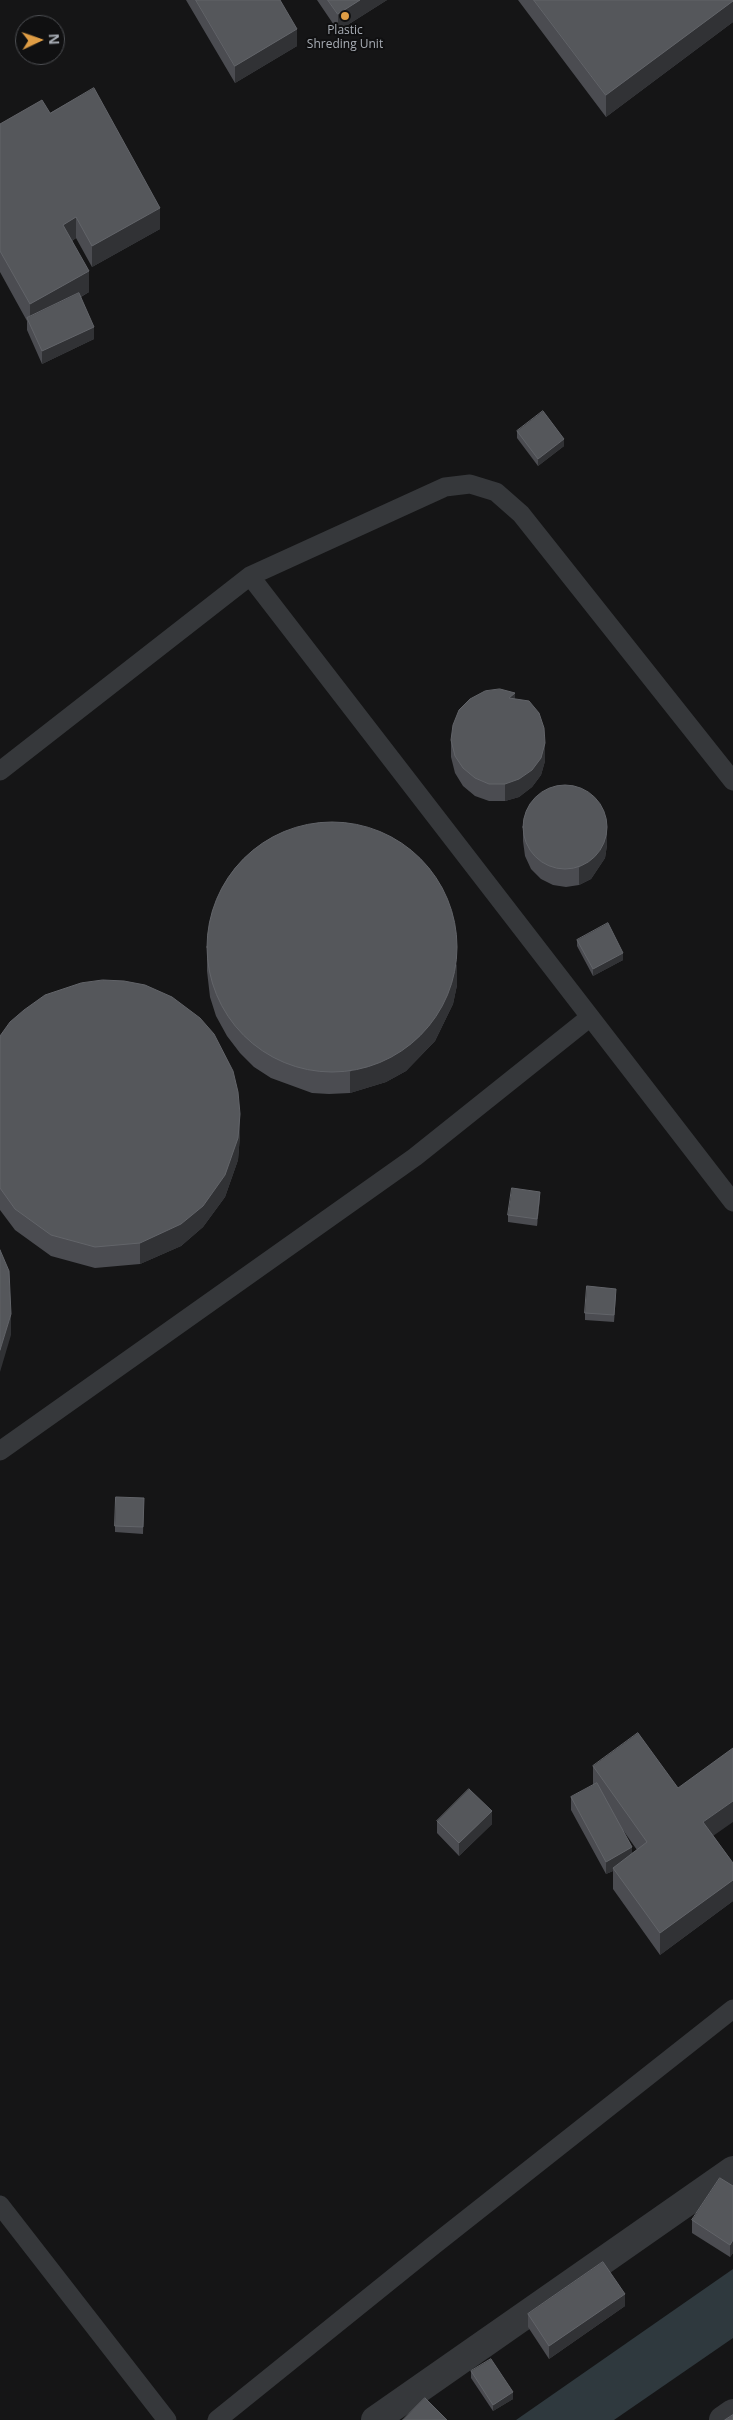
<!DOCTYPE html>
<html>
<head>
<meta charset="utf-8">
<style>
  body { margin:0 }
  #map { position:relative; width:733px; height:2420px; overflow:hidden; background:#151516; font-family:"Open Sans",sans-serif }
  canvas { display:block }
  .north { position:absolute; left:15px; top:15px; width:50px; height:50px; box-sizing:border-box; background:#101011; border:1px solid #4d4f53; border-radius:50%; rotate:87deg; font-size:14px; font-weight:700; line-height:20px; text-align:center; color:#a8adb5 }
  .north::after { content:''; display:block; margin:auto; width:18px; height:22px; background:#df9d45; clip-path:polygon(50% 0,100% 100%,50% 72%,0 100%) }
</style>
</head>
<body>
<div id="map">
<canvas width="733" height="2420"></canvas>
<div class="north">N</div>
</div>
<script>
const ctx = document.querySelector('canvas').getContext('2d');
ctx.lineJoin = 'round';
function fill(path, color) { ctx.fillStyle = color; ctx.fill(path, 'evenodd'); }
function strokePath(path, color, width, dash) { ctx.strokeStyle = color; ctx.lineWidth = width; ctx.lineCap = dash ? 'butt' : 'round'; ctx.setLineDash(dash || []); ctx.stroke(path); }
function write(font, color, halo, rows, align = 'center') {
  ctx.font = font + ' "Open Sans",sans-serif'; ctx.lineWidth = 4; ctx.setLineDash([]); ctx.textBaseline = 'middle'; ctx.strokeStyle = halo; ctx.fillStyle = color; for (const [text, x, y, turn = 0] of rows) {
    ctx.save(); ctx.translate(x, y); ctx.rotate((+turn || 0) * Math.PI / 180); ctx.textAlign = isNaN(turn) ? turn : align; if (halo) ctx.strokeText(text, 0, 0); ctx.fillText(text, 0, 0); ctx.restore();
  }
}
fill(new Path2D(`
  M733,2269V2338L614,2420H516Z`), '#2f393e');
strokePath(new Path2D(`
  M250,576L733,1202
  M0,771L250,576L445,487L470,484L496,492L521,514L733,781
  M0,1451L415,1157L589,1018
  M0,2205L167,2420
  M217,2420L434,2245L733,2009`), '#36383b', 19);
strokePath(new Path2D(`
  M375,2420L733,2170
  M723,2420L733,2413`), '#36383b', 28);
fill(new Path2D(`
  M186,0H280L297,46L235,83Z
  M317,0H387L338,31Z
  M518,0H733V22L606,117Z
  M50,113L160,229L92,267L76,238L72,241L89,292L81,297L94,339L42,364L27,330V321L0,272V124Z
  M517,431L564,446L538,466L517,438Z
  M515,699L545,761L541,775L532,787L519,797L505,801H489L475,796L463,786L455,773L451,757V740Z
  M523,824L607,845L605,858L591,879L579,885L566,887L553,885L541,879L531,869L525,856L523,841Z
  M577,940L623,960L593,976L577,946Z
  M207,950L457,985L453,1004L435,1041L406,1071L386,1082L350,1093L329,1094L312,1093L271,1078L254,1067L240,1053L227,1036L216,1016L210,997L207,971Z
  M0,1036L240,1135L238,1160L225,1197L203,1227L181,1246L140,1264L95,1268L51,1256L15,1230L0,1210Z
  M540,1198L537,1226L508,1222V1215Z
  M616,1295L614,1322L585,1320V1313Z
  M144,1498L143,1534L115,1532V1526Z
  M593,1766L678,1788L733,1863V1901L660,1955L613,1889V1871L606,1874L571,1810V1797L593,1785ZM623,1830L637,1850L632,1853Z
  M437,1821L492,1824L459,1856L437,1833Z
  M733,2186V2253L730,2257L692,2233V2220Z
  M625,2306L549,2359L528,2327V2314Z
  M471,2371L513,2399L493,2411L471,2378Z`), '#4b4c51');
fill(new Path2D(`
  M360,0H387L338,31V14Z
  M733,1V22L606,117V95Z
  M297,29V46L235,83V66Z
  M160,208V229L92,267V246Z
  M76,217V238L63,246V225Z
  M89,271V292L30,325V304Z
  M94,327V339L42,364V351Z
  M564,439V446L538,466V459Z
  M515,693V710L509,698Z
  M545,743V761L541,775L532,787L519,797L505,801V784Z
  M607,827V845L605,858L591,879L579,885V868Z
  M623,953V960L593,976V969Z
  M457,964V985L453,1004L435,1041L406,1071L386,1082L350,1093V1072Z
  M240,1114V1135L238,1160L225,1197L203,1227L181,1246L140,1264V1243Z
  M540,1192V1198L537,1226V1219Z
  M11,1314V1335L0,1372V1350Z
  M733,1801V1822L703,1843V1822Z
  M492,1811V1824L459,1856V1843Z
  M632,1847V1860L613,1868V1871L606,1874V1862Z
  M733,1880V1901L660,1955V1933Z
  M733,2240V2253L730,2257V2245Z
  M625,2294V2306L549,2359V2346Z
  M513,2392V2399L493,2411V2405Z`), '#313235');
const building = new Path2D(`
  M196,0H280L297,29L235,66Z
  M328,0H360L338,14Z
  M534,0H733V1L606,95Z
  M94,88L160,208L92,246L76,217L63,225L89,271L30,304L0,251V124L42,100L50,113Z
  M79,293L94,327L42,351L27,318Z
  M543,411L564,439L538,459L517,431Z
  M500,689L515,693L509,698L529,701L539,713L544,728L545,743L541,758L532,770L519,779L505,784H489L475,778L463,768L455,756L451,740L453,725L459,710L470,699L485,691Z
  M523 827a42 42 0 1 1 84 0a42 42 0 1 1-84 0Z
  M207 947a125 125 0 1 1 250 0a125 125 0 1 1-250 0Z
  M608,923L623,953L593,969L577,940Z
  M103,980L124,981L145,985L172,997L200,1018L214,1034L233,1071L238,1092L240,1114L238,1138L225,1175L203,1206L181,1224L140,1243L95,1247L51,1235L15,1209L0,1188V1036L10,1022L24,1010L45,995L81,983Z
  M512,1188L540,1192L537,1219L508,1215Z
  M0,1250L9,1271L11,1314L0,1350Z
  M587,1286L616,1289L614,1315L585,1313Z
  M116,1497L144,1498L143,1527L115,1526Z
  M638,1733L678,1788L733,1748V1801L703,1822L733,1863V1880L660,1933L613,1868L647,1842L593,1766Z
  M597,1783L632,1847L606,1862L571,1797Z
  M469,1789L492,1811L459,1843L437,1821Z
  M720,2178L733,2186V2240L730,2245L692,2220Z
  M603,2262L625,2294L549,2346L528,2314Z
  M491,2359L513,2392L493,2405L471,2371Z
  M425,2398L447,2420H403Z
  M733,2415V2420H725Z`);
fill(building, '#55575b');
strokePath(building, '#626469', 1);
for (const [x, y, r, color] of [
  [345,16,5,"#df9d45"]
]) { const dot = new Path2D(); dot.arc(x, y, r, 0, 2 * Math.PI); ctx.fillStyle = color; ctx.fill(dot); strokePath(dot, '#101011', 2); }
write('12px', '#a8adb5', '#101011', [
  ["Plastic",345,31],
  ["Shreding Unit",345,45]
]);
</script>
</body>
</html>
